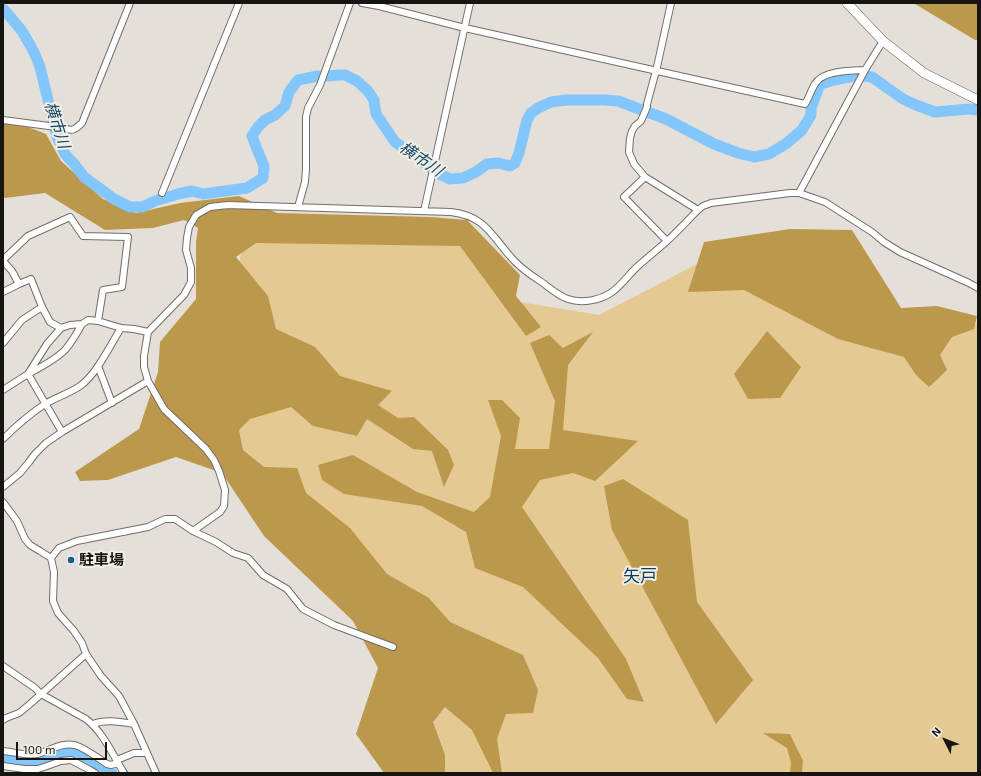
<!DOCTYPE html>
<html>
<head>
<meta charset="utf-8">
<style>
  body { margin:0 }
  #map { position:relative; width:981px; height:776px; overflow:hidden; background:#e4e0d9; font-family:"Exo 2",sans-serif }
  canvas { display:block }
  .frame { position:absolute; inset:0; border:4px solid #161512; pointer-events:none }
  .north { position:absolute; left:925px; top:720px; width:40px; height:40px; -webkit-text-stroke:3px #f1eee6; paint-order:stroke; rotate:312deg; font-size:11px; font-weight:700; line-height:16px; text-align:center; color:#161512 }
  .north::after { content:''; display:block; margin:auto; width:14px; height:18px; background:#161512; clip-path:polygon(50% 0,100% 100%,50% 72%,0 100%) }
  .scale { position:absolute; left:16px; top:742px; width:91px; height:18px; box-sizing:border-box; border:2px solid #161512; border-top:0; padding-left:5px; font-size:12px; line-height:14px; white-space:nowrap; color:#161512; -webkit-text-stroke:3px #f1eee6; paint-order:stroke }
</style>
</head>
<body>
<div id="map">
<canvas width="981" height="776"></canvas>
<div class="frame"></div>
<div class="north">N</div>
<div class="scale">100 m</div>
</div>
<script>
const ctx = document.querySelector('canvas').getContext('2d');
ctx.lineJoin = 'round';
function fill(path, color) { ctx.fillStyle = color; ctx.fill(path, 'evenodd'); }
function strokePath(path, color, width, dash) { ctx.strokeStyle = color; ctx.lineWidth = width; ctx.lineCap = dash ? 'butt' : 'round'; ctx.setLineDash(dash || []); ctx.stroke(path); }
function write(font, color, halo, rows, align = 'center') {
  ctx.font = font + ' "Exo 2","Noto Sans JP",sans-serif'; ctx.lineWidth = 4; ctx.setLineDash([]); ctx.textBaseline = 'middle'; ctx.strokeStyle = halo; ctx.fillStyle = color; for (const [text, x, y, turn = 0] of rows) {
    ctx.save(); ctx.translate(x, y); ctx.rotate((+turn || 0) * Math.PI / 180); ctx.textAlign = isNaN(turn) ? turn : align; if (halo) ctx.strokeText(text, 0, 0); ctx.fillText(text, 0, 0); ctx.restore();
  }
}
fill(new Path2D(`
  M244,236L463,240L508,300L599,315L701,262L845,310L978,324V773H425L420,702L211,421Z`), '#e4c992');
fill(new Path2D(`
  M900,3H978V40H975L915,4Z
  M3,124L23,125L46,134L61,161L103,199L136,213L180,203L239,196L277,213L430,217L467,220L520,275L516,296L541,327L526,336L460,246L256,243L236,257L268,296L276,329L315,347L340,376L392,391L378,405L398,418L414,417L448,450L454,465L444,487L432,451L413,449L367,419L357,436L313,426L291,407L250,419L239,430L243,450L264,467L297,468L306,493L350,528L387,574L429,598L450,622L523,655L538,690L533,713L506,714L497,739L502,773H493L472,730L445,707L433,722L445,755V773H384L356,734L378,668L353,621L264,536L222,473L176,457L108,480L80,481L75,472L139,429L158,372L160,342L196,299V242L198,228L184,220L153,228L105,230L45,193L5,198L3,197Z
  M790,229L852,230L901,308L937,306L977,316L974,329L952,337L940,355L947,370L929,387L916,375L904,357L838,339L744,290L688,292L704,242Z
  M767,331L801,367L780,398L748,399L734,374Z
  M593,332L568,365L563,430L638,441L595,481L573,473L540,480L522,507L626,659L644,702L627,699L598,658L523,587L475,568L466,532L422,506L344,494L322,480L318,465L353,455L417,492L474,512L490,497L501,436L488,400H502L520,418L515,449H549L555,401L530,343L549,335L563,348Z
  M623,479L688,520L697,602L753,680L716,724L612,530L604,486Z
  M763,733L790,734L803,761L802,773H790L791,763L787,748Z`), '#bc984d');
strokePath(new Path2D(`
  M3,9L7,13L22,31L34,52L40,67L57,137L65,154L75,165L84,177L114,199L130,207H142L155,201L178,194L192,191L203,194L247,188L263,178L264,166L257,149L252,136L258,127L265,120L275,115L285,106L289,92L298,80L318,76H328L339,75H345L357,81L368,91L374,100L376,114L395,142L414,155L437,173L450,179L463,178L476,172L487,164L498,163L510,166L515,163L519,153L527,120L531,113L538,108L551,102L566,100H604L618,101L666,119L714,144L738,153L754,157L769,154L787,143L802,130L811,115V108L820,84C837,79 855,74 872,77L903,99L916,105L935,112L970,109L978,110
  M3,758L36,762L54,755L67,751L81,755L112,773`), '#83c6fc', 11);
const street = new Path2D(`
  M362,3L379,6L465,28L805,104C809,98 811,90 815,84C823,70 851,71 865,70
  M671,3L657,67L647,104V107L641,121L635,126L632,131L630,138L629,152L634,164L645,177L698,210
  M3,120L64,128C73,132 75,129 82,123L130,3
  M645,177L624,197L667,241
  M162,193L239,3
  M799,193L865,70L883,41
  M298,207L305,182L306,169V117L308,108L320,85L350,3
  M424,211L470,3
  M3,260L28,236L70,217L83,236L128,237L122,287L103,290L98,321
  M3,261L12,271L19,284
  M3,292L19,284L31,279L42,307L50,322L61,328L70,325L82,324L88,320L98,321L121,328L134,329L148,332
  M3,343L22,320L42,307
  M98,366L112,403
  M3,390L28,374L47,344L61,328
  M62,432L28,374C41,367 55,360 65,350C72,342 77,333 82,324
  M3,439C16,426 30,414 45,404C57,397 70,393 80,386C96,375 110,346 121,328
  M3,487L20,473L29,462L35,454L46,443L62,432L148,381
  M3,502L17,521L25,539L30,545L40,551L51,558L54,572L53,601L58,613L74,631L82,643L86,654L101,676L119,696L134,724L156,773
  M193,531L220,512L224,506L225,490L219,471L214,460L206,449L164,409L148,381L144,367V356L148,332L184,295L191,282V268L186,250L187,238L189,227L196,215L210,207L228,205L451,212C484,216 490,233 510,256C518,266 529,274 540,281C549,287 558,296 568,299C582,304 601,300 612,292C622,285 629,274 638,266C647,258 657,250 666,242C677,232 687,221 698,210L703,206L711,203L790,193H799L825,202L872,232L884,242L900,252L969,283L978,288
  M51,558L59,548L77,541L148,527L165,519H175L193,531L216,542L233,553L248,558L263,575L287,589L303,609L334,625L393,647
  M3,666L35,688L41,694L86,719C104,733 112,754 124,773
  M3,720L6,718L19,713L30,704L86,654
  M93,724C105,719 121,722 134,724
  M3,751C14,752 26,756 37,754C51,751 60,742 75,745C85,748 98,758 107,764L111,765L118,763
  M117,760L134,753H147
  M3,766L24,769H38L47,766L61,761L71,760L90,770L95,773`);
const secondary = new Path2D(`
  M847,3L883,41L924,73L978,100`);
strokePath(street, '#716e67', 8);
strokePath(secondary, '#716e67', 10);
strokePath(street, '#fff', 6);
strokePath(secondary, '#fff', 9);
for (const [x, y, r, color] of [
  [71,560,4,"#136093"]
]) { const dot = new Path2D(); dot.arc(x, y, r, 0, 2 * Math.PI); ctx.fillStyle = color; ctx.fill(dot); strokePath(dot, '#f1eee6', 1.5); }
write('bold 15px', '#161512', '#f1eee6', [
  ["駐車場",79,560]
], 'left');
write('italic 16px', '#144669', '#f1eee6', [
  ["横市川",57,125,72],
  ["横市川",421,159,34]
]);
write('17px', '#0a3f62', '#f1eee6', [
  ["矢戸",640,576]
]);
</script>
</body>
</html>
